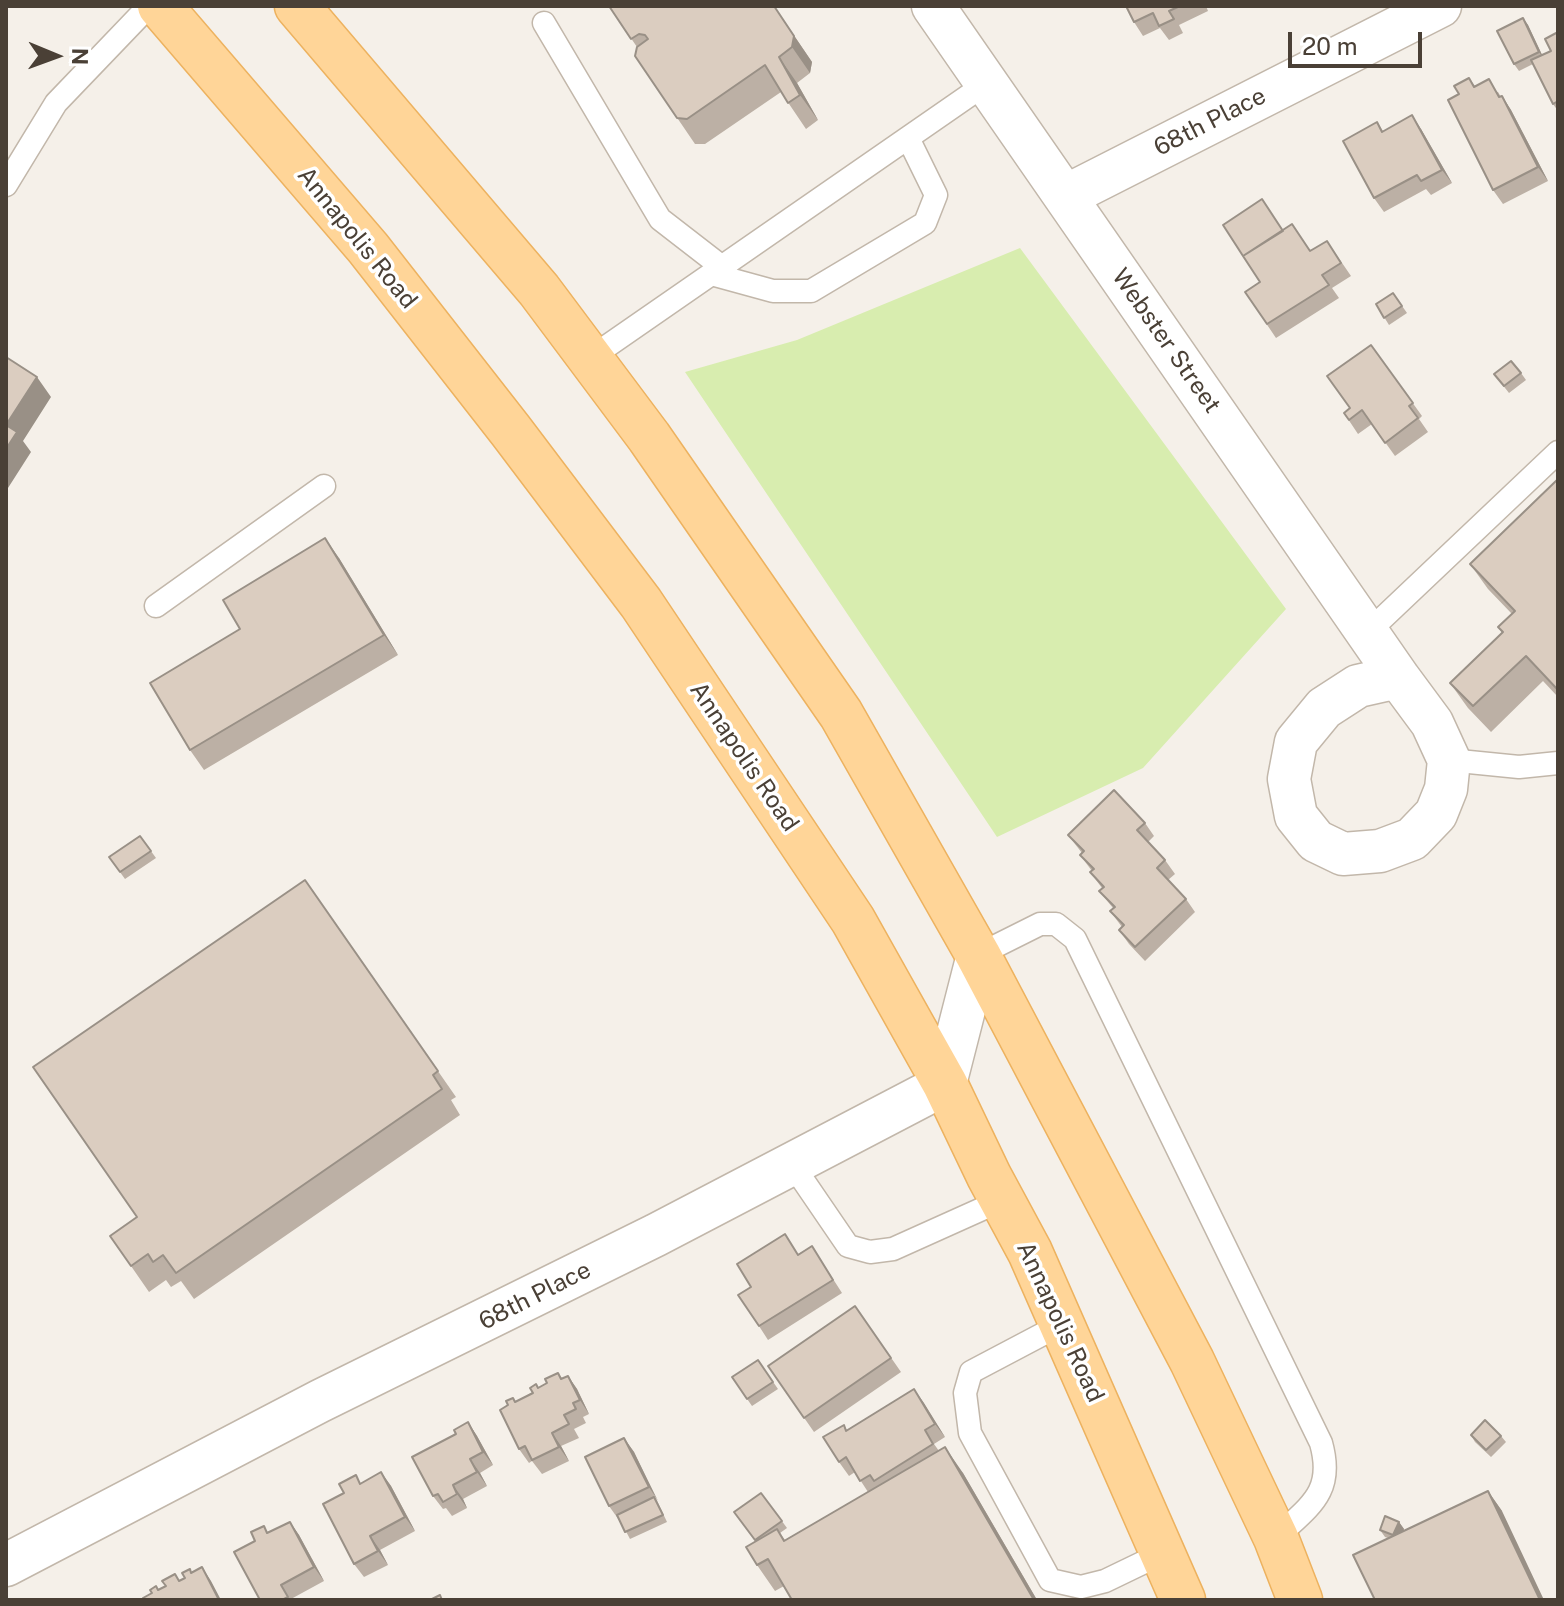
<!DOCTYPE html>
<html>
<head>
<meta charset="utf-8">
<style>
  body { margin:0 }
  #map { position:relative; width:1564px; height:1606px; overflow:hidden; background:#f5f0e9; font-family:"Public Sans",sans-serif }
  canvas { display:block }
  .frame { position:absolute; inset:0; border:8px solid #4a4036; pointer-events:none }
  .north { position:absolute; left:16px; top:16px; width:80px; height:80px; -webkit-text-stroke:6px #fff; paint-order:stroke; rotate:91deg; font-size:22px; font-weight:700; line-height:32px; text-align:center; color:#4a4036 }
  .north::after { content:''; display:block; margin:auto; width:28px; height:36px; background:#4a4036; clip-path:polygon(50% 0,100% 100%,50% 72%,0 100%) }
  .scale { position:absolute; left:1288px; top:32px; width:134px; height:36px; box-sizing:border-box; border:4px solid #4a4036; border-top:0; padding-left:10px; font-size:24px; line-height:28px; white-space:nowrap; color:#4a4036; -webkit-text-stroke:6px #fff; paint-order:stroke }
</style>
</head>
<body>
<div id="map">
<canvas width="1564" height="1606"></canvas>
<div class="frame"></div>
<div class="north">N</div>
<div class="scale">20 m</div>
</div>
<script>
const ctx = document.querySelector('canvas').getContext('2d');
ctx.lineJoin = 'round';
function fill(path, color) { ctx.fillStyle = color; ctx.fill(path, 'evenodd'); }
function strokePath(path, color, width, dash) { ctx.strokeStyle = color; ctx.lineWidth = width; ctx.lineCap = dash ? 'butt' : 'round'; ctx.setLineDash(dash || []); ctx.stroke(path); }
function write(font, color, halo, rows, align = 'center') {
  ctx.font = font + ' "Public Sans",sans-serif'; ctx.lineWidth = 7; ctx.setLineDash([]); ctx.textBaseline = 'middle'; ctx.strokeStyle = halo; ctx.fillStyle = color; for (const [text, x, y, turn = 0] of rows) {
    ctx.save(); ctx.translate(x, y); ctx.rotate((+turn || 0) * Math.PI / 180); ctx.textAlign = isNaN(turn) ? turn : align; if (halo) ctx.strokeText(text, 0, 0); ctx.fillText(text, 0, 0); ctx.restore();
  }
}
fill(new Path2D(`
  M1020,248L1286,609L1143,768L997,837L685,372L797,340Z`), '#d8edaf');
const service = new Path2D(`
  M544,23L660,219L722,267
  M6,185L56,103L149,6
  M711,274L773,291H811L925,223L936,195L908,138
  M590,358L987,83
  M156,606L324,486
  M1367,633L1558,452
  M1449,760L1519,767L1558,763
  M978,955L1040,924H1056L1075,939L1321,1443C1335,1493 1309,1506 1276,1538
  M792,1164L848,1246L870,1252L893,1249L1002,1200
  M1062,1324L971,1372L965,1393L970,1433L1050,1580L1081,1587L1105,1581L1163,1553`);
const minor = new Path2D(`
  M933,6L1398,677L1432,723L1449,760L1446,789L1436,814L1412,839L1380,851L1343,854L1316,841L1296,816L1289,779L1296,742L1324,708L1358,686L1398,677
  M1066,196L1440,6
  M6,1565L320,1401L656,1235L945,1084L978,955`);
const primary = new Path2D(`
  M160,6L368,248L511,431L641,603L853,920L945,1084L989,1176L1030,1252L1183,1600
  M297,6L539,290L649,437L841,714L978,955L1192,1361L1276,1538L1300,1600`);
strokePath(service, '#c2b7aa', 25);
strokePath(minor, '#c2b7aa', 45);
strokePath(primary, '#edb25f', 47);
strokePath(service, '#fff', 22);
strokePath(minor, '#fff', 42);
strokePath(primary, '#ffd598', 44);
fill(new Path2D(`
  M609,6H774L812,62L810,73L797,83L818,120L806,129L781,92L705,144H695L635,56L637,47Z
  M1126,6H1206L1208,11L1179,25L1183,33L1169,40L1160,28L1143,36L1134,22Z
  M1523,18L1528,25L1542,55L1551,51L1558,33V111L1553,104L1533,64L1519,71L1514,64Z
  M1469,78L1475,86L1498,92L1501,97L1502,96L1511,110L1548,181L1503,204L1493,190L1459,94Z
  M1377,122L1383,131L1421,129L1452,183L1431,195L1426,189L1384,212L1374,198Z
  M1283,230L1310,251L1327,241L1351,276L1332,288L1339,298L1276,338L1245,292L1260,282Z
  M1393,293L1407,313L1389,325L1376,304Z
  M1371,345L1422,416L1419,419L1428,432L1395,456L1372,424L1358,434L1344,413L1350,408Z
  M1521,373L1526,380L1509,393L1494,374Z
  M1558,479V697L1543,681L1491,732L1468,708L1450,683L1502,633L1498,627L1512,614L1488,589L1470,564Z
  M339,558L398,655L204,770L190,750L240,629Z
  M1145,823L1154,836L1148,842L1165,860L1175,874L1168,880L1186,899L1195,912L1145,961L1129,944L1119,930L1122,927L1110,911L1113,908L1099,891L1102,888L1090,872L1092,871L1080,855L1082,853L1068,835Z
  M140,836L156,858L125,879L109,857Z
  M305,880L456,1097L451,1100L460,1115L194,1299L181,1281L171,1287L166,1280L149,1292L131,1266L137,1217Z
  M812,1246L842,1293L768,1340L759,1326L798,1254Z
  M855,1306L901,1372L814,1432L768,1366Z
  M758,1360L778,1389L752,1406L732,1377Z
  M558,1373L562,1378L568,1376L577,1389L589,1414L583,1417L586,1423L574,1429L579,1438L561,1446L569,1461L542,1474L532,1461L529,1463L519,1449L516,1402L547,1383Z
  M914,1389L945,1437L934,1444L939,1451L963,1473L1037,1600H792L784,1586L775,1591L757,1565L755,1541L734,1512L761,1493L787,1528L780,1533L785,1540L868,1492L855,1472L849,1476L839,1462L844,1425L847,1430Z
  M468,1422L477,1436L493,1465L480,1473L487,1486L463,1499L467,1508L452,1516L446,1508L443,1509L433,1496L456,1434Z
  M1471,1435L1501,1436L1506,1442L1491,1457L1475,1442Z
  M624,1438L634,1452L667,1522L630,1539L620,1520H619L609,1506Z
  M381,1472L391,1486L415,1531L380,1550L388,1565L364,1577L354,1564L344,1493Z
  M1488,1491L1502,1511L1388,1538L1385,1537L1380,1530L1399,1522L1404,1529L1403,1531Z
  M290,1522L299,1535L324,1581L291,1599L292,1600H260L268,1533Z`), '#bcb0a5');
fill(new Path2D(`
  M774,6L812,62L810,73L792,47Z
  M1523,18L1528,25L1544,59L1539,52Z
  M779,57L797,83L818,120L800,95Z
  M1502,96L1511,110L1548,181L1538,167Z
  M1412,115L1421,129L1452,183L1442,170Z
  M37,377L51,397L23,441L31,452L8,488L6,486V425Z
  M325,538L339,558L398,655L384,635Z
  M568,1376L577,1389L589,1414L580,1400Z
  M914,1389L924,1403L945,1437L935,1424Z
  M468,1422L477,1436L493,1465L483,1452Z
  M552,1433L561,1446L569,1461L559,1447Z
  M624,1438L634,1452L658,1501L649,1487Z
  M945,1447L963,1473L1037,1600H1034Z
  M470,1459L480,1473L487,1486L477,1472Z
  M381,1472L391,1486L415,1531L405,1517Z
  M453,1485L463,1499L467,1508L457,1494Z
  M1488,1491L1502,1511L1544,1600H1540Z
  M290,1522L299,1535L324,1581L314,1567Z
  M1399,1522L1404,1529L1398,1542L1393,1535Z
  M370,1536L380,1550L388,1565L378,1551Z
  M202,1567L211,1581L221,1600H219Z`), '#999086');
const building = new Path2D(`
  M609,6H774L794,36L792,47L779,57L800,95L788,103L765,65L687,119L677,118L635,56L637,47L648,39L645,35L639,34L631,39Z
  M1126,6H1180L1169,11L1174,19L1159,26L1153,13L1134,22Z
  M1523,18L1539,52L1514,64L1497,31Z
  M1558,32V101L1553,104L1531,60L1551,51L1545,39Z
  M1469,78L1474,87L1489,79L1499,97L1502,96L1538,167L1493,190L1448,100L1459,94L1454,86Z
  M1412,115L1442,170L1421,181L1417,175L1374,198L1343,141L1377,122L1382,132Z
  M1262,199L1283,231L1243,256L1223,225Z
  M1292,224L1310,251L1327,241L1341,263L1322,275L1329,285L1267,324L1245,292L1260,282L1243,256Z
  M1393,293L1402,306L1384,318L1376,304Z
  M1371,345L1413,403L1409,406L1418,418L1385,443L1362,410L1349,420L1344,413L1350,408L1327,376Z
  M6,357L37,377L6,425L17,432L6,449Z
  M1511,361L1521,373L1504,386L1494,374Z
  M1558,479V690L1526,656L1473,706L1450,683L1503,632L1498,627L1515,611L1470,564Z
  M325,538L384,635L190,750L150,683L240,629L223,600Z
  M1114,790L1145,823L1137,830L1165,860L1157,868L1186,899L1135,947L1119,930L1124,925L1110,911L1115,907L1099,891L1104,887L1090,872L1094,869L1080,855L1084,851L1068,835Z
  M140,836L151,851L120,872L109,857Z
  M305,880L438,1071L433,1075L442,1089L176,1273L163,1255L153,1262L148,1254L131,1266L110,1236L137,1217L33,1067Z
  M785,1234L798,1255L812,1246L833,1280L759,1326L738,1295L751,1287L737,1264Z
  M855,1306L891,1358L804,1418L768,1366Z
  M758,1360L773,1382L747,1399L732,1377Z
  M558,1373L561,1379L568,1376L580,1400L573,1403L576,1409L564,1415L569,1424L552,1433L559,1447L532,1460L525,1446L519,1449L500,1410L508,1405L506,1401L513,1398L515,1402L533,1393L530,1388L536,1384L538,1388L547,1383L545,1379Z
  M914,1389L935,1424L925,1430L933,1444L874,1481L870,1475L860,1481L846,1457L839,1462L823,1437L844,1425L846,1431Z
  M1485,1420L1501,1436L1486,1450L1471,1435Z
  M468,1422L483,1452L470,1459L477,1472L453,1485L457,1494L443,1502L438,1494L433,1496L412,1457L456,1434L454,1430Z
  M624,1438L649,1487L609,1506L585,1457Z
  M945,1447L1034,1600H792L768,1559L757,1565L746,1547L777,1529L784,1541Z
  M381,1472L405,1517L370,1536L378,1551L354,1564L323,1504L344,1493L339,1484L356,1475L360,1484Z
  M1488,1491L1540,1600H1375L1353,1555Z
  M761,1493L782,1521L755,1540L734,1512Z
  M654,1497L663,1515L625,1532L617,1515Z
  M1385,1516L1399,1522L1393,1535L1380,1530Z
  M290,1522L314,1567L281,1585L288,1597L282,1600H260L234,1552L255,1541L251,1532L264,1526L267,1533Z
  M202,1567L219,1600H145L143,1598L152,1593L150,1590L156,1586L158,1590L166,1586L162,1581L175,1574L179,1581L185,1578L182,1573L190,1569L191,1573Z
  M440,1595L442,1600H430Z`);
fill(building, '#dbcdc0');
strokePath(building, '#999086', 2);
write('24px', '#4a4036', '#fff', [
  ["68th Place",1210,122,-27],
  ["Annapolis Road",357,238,51],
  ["Webster Street",1166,341,55],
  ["Annapolis Road",744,757,56],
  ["68th Place",535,1296,-27],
  ["Annapolis Road",1060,1322,65]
]);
</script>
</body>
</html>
